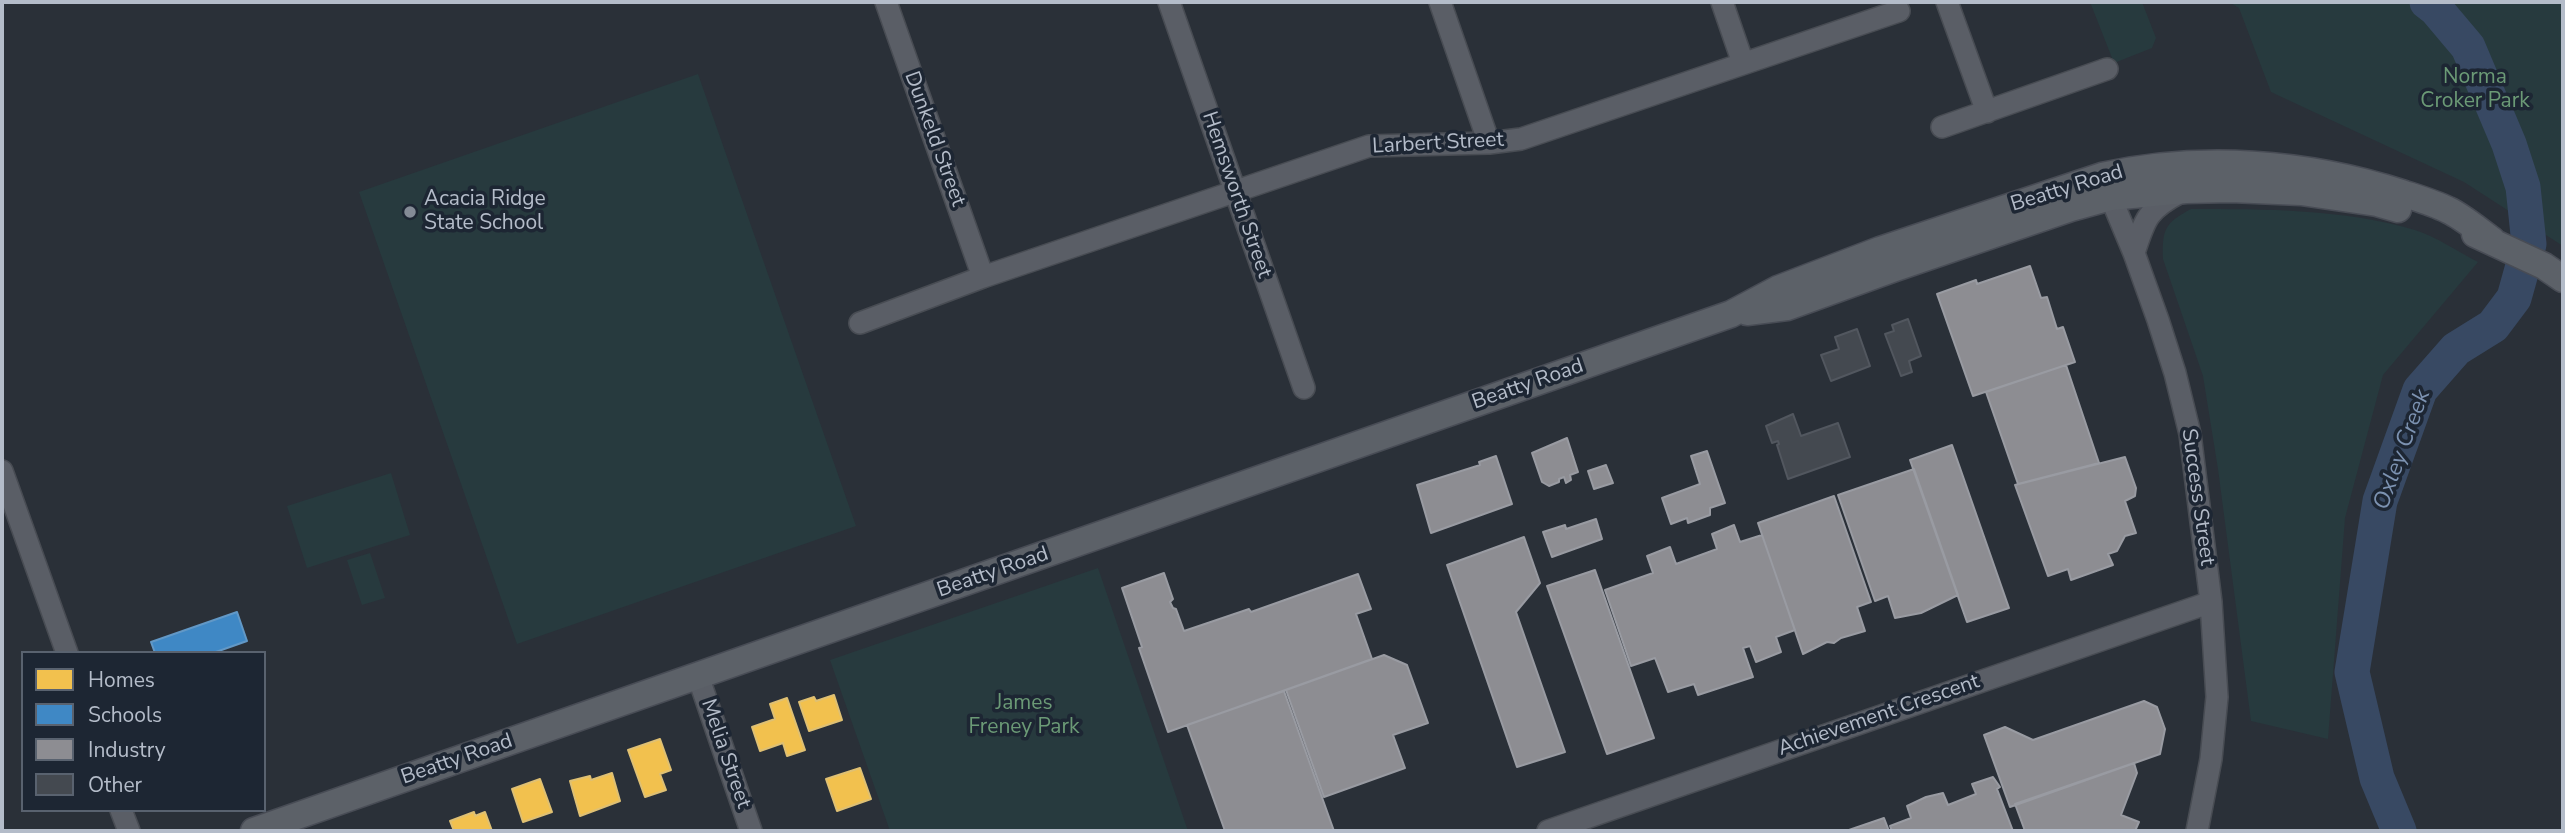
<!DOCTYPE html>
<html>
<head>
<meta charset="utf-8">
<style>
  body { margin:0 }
  #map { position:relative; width:2565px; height:833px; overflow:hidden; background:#2a3038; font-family:"Nunito Sans",sans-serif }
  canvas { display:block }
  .frame { position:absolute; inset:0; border:4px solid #b4bcc9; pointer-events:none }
  .legend { position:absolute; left:21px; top:651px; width:245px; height:161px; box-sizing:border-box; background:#1d2633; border:2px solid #59626f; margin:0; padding:9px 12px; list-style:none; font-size:21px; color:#b4bcc9 }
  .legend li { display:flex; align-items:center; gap:14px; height:35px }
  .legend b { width:35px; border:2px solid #59626f }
</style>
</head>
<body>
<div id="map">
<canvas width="2565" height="833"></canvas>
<div class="frame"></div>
<ul class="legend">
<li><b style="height:19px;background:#f2c14e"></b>Homes</li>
<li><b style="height:19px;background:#3f88c5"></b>Schools</li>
<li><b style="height:19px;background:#8d8d92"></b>Industry</li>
<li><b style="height:19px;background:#444950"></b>Other</li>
</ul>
</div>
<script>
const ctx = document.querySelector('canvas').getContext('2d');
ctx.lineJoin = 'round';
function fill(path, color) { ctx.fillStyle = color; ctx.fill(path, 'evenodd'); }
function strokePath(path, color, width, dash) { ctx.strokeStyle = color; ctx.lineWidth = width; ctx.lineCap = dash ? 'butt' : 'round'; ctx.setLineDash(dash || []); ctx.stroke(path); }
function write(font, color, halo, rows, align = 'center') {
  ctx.font = font + ' "Nunito Sans",sans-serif'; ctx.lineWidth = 7; ctx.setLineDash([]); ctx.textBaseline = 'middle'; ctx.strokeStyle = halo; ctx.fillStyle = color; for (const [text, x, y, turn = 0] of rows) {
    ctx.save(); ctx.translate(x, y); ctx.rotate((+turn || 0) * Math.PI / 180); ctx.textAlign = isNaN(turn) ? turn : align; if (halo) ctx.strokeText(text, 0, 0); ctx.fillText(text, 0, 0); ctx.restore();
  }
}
fill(new Path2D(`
  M2090,2H2142L2156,38L2152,48L2114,63Z
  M2229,2H2563V246L2464,182L2271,92L2239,8Z
  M698,74L856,526L517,644L359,192Z
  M2191,209C2266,209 2343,209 2415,230C2437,237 2458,252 2478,262L2383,375L2345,518L2328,739L2251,721L2218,469L2203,376L2163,259C2162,229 2165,223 2191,209Z
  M391,473L410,535L307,568L287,506Z
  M370,553L385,598L362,605L347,560Z
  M1098,568L1188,831H890L830,660Z`), '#273a3e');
const homes = new Path2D(`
  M834,695L842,720L809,731L799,702L814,697L816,701Z
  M787,698L805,750L787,756L783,743L760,751L752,727L775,719L770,704Z
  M660,739L671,770L660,774L666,790L645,797L628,750Z
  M860,768L871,799L837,811L826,779Z
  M612,773L620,801L580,816L570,781L590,776L591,780Z
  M540,779L552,812L523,822L512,789Z
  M474,812L475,816L485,812L492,831H454L450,821Z`);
fill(homes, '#f2c14e');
strokePath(homes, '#dfc073', 2);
const schools = new Path2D(`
  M237,612L247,641L213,653H155L151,642Z`);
fill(schools, '#3f88c5');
strokePath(schools, '#6298c6', 2);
const industry = new Path2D(`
  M2030,266L2041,298L2047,297L2057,329L2063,327L2075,362L1973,396L1937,294L1976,280L1977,284Z
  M2066,365L2099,463L2018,484L1986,392Z
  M1567,438L1578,472L1570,475L1571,480L1566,483L1564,477L1559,479V482L1549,486L1542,482L1532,453Z
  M1952,445L2009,608L1967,622L1910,460Z
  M1707,451L1725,503L1710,508V515L1688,523L1687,518L1671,524L1662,498L1700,484L1691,456Z
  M1496,456L1512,504L1431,533L1417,485L1480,465L1479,462Z
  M2125,457L2136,488L2135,496L2125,501L2136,533L2125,536L2117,551L2108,554L2113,565L2071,580L2068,569L2048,576L2015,485Z
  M1606,465L1613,483L1594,489L1588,471Z
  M1914,469L1958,595L1921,613L1895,618L1888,596L1875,601L1838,495Z
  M1834,496L1871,602L1857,607L1865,631L1841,638L1834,643L1827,642L1803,654L1758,523Z
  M1596,519L1602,539L1552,557L1543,532L1565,525L1566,529Z
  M1734,525L1740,542L1762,535L1795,630L1776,637L1781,652L1756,662L1750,646L1743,648L1753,677L1698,695L1694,684L1668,692L1655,658L1631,666L1605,590L1653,573L1647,556L1670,547L1676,564L1717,549L1712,534Z
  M1524,537L1540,583L1516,612L1565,752L1517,767L1447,565Z
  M1595,570L1654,738L1607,754L1547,586Z
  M1164,573L1173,599L1170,602L1173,608L1176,609L1184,631L1249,609L1251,612L1358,574L1371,609L1356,614L1372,659L1168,732L1139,648L1142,647L1122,588Z
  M1384,655L1407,665L1428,723L1393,735L1405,768L1324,797L1286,690Z
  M1284,691L1334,831H1225L1187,725Z
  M2144,701L2157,707L2165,729L2160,754L2010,807L1984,735L2005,727L2033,740Z
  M2134,763L2137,773L2121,815L2139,822L2135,831H2025L2015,804Z
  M1993,777L2000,787L1997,789L2013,831H1892L1890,826L1911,818L1907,806L1926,797L1943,793L1948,805L1976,794L1972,784Z
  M1884,818L1889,831H1846Z`);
fill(industry, '#8d8d92');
strokePath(industry, '#999ba2', 2);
strokePath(new Path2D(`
  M2399,831L2377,778L2352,672L2380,501L2420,390L2456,349L2493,326L2514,298L2529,244L2523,187L2509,144L2468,47L2436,9L2427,2`), '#384963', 35);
const building = new Path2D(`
  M1908,319L1921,356L1909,361L1912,372L1901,376L1885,334L1894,331L1892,325Z
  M1857,329L1870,366L1831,381L1821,355L1839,349L1835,337Z
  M1793,414L1801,436L1838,423L1850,457L1788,479L1777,445L1779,444L1778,441L1772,443L1766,426Z`);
fill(building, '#444950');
strokePath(building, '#52575f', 2);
const minor = new Path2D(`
  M886,2L983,277
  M1169,2L1304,388
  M1440,2L1489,143
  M1722,2L1743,63
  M1947,2L1987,112
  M1942,127L2107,69
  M2106,186L2134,253L2158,320L2175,373L2190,434L2211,602L2217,697L2211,759L2197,831
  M2134,253C2145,218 2148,209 2181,192
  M860,323L983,277L1369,146L1489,143L1521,139L1899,11
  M2,471L67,653
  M698,676L751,831
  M121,810L129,831
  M1548,831L2211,602`);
const major = new Path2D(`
  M2475,234L2544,266L2563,279
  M1747,312L1787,307L1895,268L2071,208L2111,197L2186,190L2231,189L2301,192L2377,203L2398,209
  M254,831L1731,314L1778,289L1880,250L2102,176C2200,154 2307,162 2402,193C2417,198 2434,203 2448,210C2463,217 2478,230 2492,240`);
strokePath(minor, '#484c53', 24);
strokePath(major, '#484c55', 29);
strokePath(minor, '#5a5e66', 21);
strokePath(major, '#5c6168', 26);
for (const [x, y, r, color] of [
  [410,212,7,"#848b96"]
]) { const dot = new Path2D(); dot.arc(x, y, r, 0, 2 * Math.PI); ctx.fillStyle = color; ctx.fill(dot); strokePath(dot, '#1d2633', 2.5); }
write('21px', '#6b9a76', '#1d2633', [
  ["Norma",2475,78],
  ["Croker Park",2475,102],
  ["James",1024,704],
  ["Freney Park",1024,728]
]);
write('21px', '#b4bcc9', '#1d2633', [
  ["Dunkeld Street",934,139,70],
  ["Larbert Street",1438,144,-3],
  ["Beatty Road",2067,189,-17],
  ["Hemsworth Street",1236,195,71],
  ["Beatty Road",1528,385,-19],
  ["Success Street",2197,497,82],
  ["Beatty Road",993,573,-19],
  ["Achievement Crescent",1879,716,-19],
  ["Melia Street",725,754,71],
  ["Beatty Road",457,760,-19]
]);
write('21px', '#b4bcc9', '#1d2633', [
  ["Acacia Ridge",424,200],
  ["State School",424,224]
], 'left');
write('italic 23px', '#7c92b1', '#1d2633', [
  ["Oxley Creek",2403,450,-70]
]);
</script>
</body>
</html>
